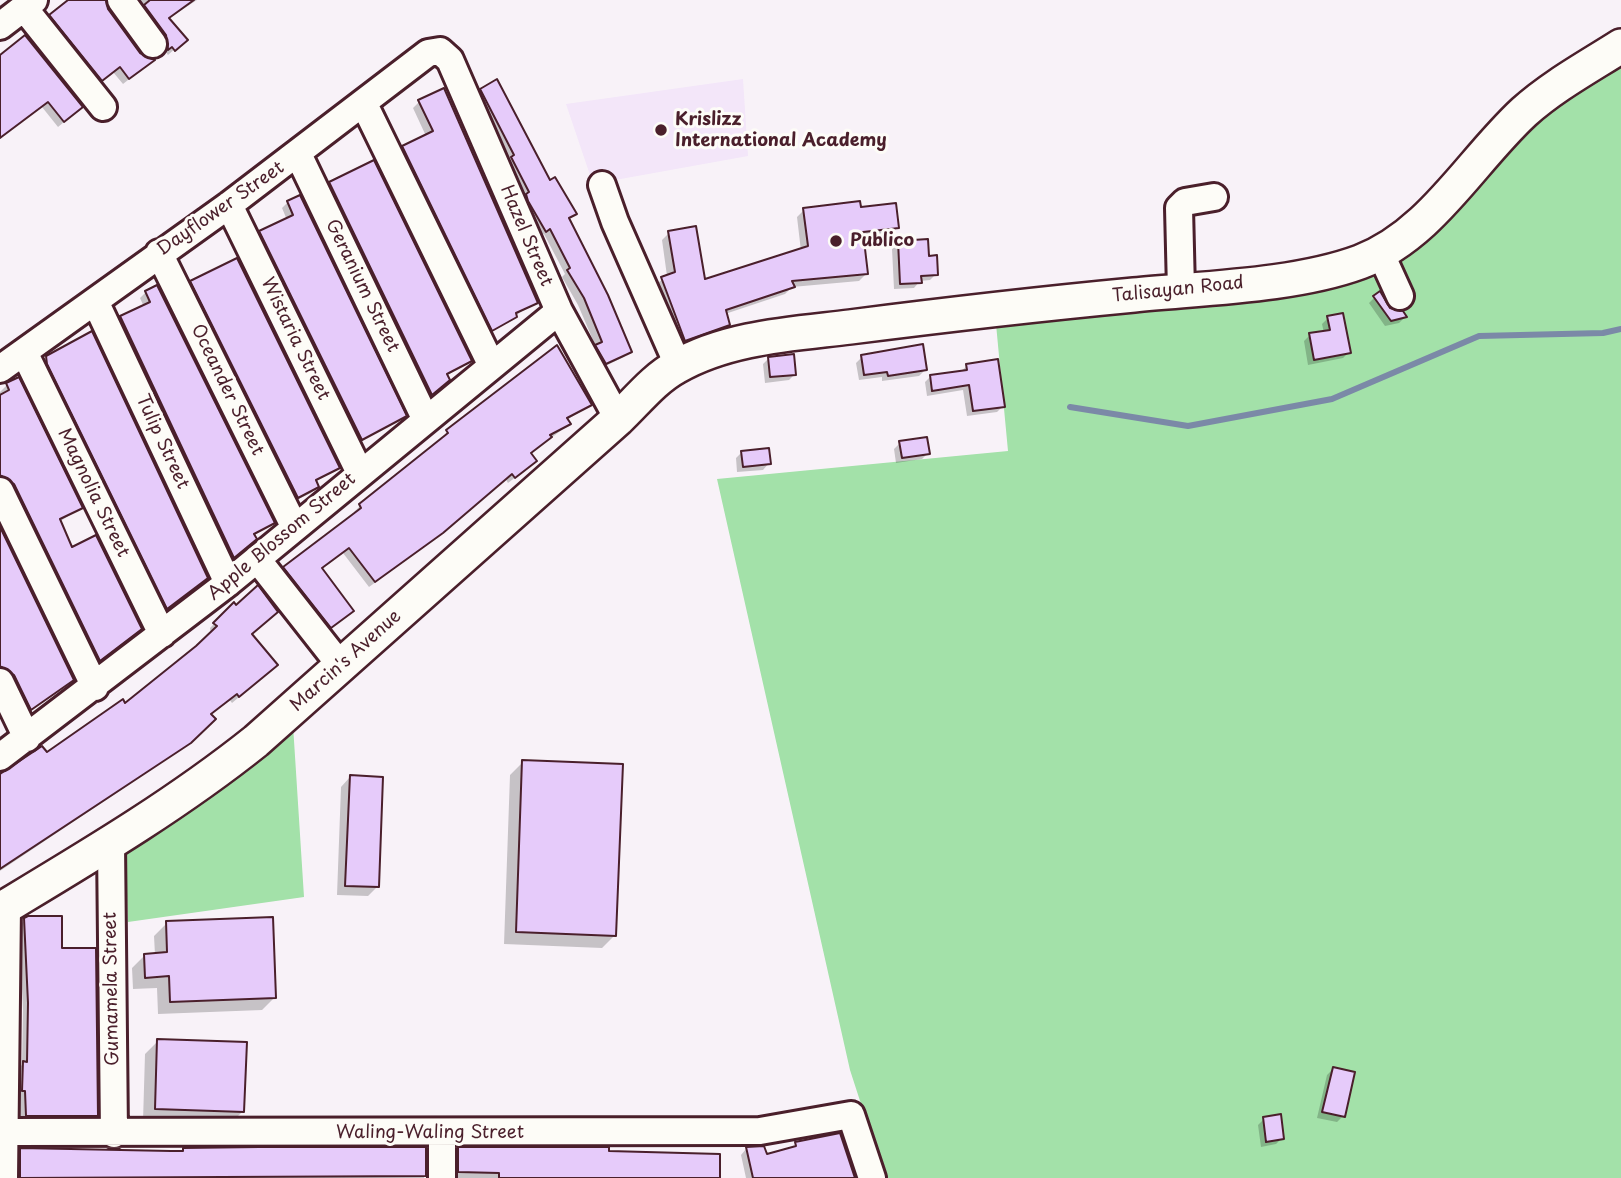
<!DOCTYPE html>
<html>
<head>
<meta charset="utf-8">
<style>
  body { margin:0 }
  canvas { display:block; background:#f8f2f8 }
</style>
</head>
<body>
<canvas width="1621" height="1178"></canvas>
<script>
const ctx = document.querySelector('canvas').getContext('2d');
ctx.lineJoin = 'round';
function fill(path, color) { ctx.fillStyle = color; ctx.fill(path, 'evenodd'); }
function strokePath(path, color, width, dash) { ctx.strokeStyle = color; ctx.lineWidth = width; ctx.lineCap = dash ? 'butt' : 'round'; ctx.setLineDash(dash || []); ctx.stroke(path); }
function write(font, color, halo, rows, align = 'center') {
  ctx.font = font + ' "Playpen Sans",sans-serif'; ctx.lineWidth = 6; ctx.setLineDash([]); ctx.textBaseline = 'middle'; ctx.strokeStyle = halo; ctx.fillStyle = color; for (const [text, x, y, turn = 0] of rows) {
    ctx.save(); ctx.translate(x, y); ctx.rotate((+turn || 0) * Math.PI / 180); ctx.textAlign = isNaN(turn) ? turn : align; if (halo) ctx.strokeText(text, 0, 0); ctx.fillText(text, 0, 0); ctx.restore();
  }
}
fill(new Path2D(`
  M743,79L748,156L593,184L566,104Z`), '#f3e6f9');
fill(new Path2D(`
  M1621,55V1178H885L850,1070L717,479L1008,451L996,324L1343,274L1514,134Z
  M293,725L304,897L128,922L125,843Z`), '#a3e1a9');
fill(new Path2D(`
  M70,0H104L107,10L147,65L123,84L113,72L96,86L45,22Z
  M130,0H197L168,19L179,45L168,55L165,51L162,53L160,41Z
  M0,56L75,113L58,127L42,107L0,138Z
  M481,90L574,213L568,220L630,351L624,357L599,369L591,352L596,347L578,305L562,277L565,274L544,234L540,236L475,96Z
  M419,102L536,302L486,335L397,153L426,136L413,108Z
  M330,184L470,361L446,376L442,386L425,400L324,190Z
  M288,202L404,416L355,445L254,238L287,220L282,208Z
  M859,209L897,227L890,235L862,238L866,274L859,281L792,287L785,294L725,314L728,325L721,332L677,347L654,286L667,276L662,240L669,233L703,282L801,251L797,217L804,210Z
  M898,243L927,258L936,274L930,280L920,281L914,288L894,289L892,249Z
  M192,283L338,468L315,482L317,487L311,493L291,503L186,289Z
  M146,292L273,522L253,536L248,545L227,562L115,324L144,307L140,298Z
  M1375,297L1389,310L1405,317L1399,323L1385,326L1369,303Z
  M1328,318L1349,352L1343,358L1308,365L1304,341L1310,335L1324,333L1322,324Z
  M47,357L200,584L161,614L40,363Z
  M862,357L925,370L919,376L882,381V377L859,380L856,363Z
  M769,358L795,374L789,380L765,383L763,364Z
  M967,366L1003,406L997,412L967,416L963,390L927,396L925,382L931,376L960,372Z
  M7,385L81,508L59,522L72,549L133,635L93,666L0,485V392Z
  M590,405L567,420L569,423L563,429L530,454L529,467L508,483L505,478L435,539L369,587L343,553L321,569L346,617L325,633L278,574L356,514L354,512L360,506L443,439L447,431Z
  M900,443L928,453L922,459L896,463L894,449Z
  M742,452L769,463L763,470L737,472L736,458Z
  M0,531L72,680L24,715L0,675Z
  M234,604L269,672L232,703L229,699L209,715L213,719L182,749L0,871V777L46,755L125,705L211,634L210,628Z
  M523,762L615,935L602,948L504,944L510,775Z
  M350,777L377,887L368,896L337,895L341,787Z
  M25,920L61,950L96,1115L90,1121L20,1122V1097L17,1096V1069L22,1065L23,1010L19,926Z
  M167,923L275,997L262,1010L158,1014L157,988L133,989L132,968L145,955H155L154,936Z
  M158,1041L243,1111L230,1124L143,1121L145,1054Z
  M1333,1069L1343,1116L1337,1122L1317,1118L1327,1075Z
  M1264,1119L1282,1138L1276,1144L1261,1147L1258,1125Z
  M796,1144L854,1178H746L741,1155L746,1149L763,1148L766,1157L790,1150Z
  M21,1149L181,1153L184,1149H424V1178H13L15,1156Z
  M458,1149L607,1153L719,1178H452V1155Z`), '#0003');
strokePath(new Path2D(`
  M1070,407L1188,426L1332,399L1479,336L1603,333L1621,329`), '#7b89a7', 6);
const building = new Path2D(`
  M68,0H106L108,9L140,53L155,60L129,79L120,67L102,81L49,15Z
  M150,0H194L169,18L188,40L175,51L172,47L168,50L166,35L144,5Z
  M25,35L83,107L64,122L48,102L0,138V55Z
  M497,79L550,180L555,177L577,214L569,218L608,295L632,352L606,364L595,345L602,342L584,298L567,270L570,268L550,229L546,232L528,201L526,194L529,192L511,157L514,155L480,89Z
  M444,88L538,303L516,313L517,317L492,331L402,146L433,131L418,100Z
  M374,160L472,361L447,374L450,380L432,395L329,182Z
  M300,195L407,416L362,440L259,231L293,215L287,201Z
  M860,201L861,207L896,203L899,228L863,232L868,274L792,281L795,287L726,310L730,325L685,341L661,277L675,272L668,231L696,226L705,279L808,246L803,208Z
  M928,239L929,256L937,255L938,275L921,276L922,283L900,284L898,241Z
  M237,258L340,468L316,480L319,487L298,498L190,281Z
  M157,285L275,523L254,534L257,539L234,558L120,316L150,302L145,291Z
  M1380,291L1390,308L1403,311L1407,317L1391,321L1373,296Z
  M1343,313L1351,353L1314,360L1309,333L1330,330L1327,316Z
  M92,331L208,578L167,609L47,364L46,356Z
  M923,344L927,370L888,376L887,372L864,375L861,355Z
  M557,345L592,405L567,418L571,424L550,435L552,437L531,453L537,461L515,478L512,474L443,533L375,582L349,548L322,568L354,611L331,628L283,567L361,508L359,504L448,433L446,430Z
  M794,354L796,375L770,377L768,357Z
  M998,359L1005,407L973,411L969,385L932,391L930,375L967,370L966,364Z
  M19,377L83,508L60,519L72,547L96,535L142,629L100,661L14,484L0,475V395L9,390L6,383Z
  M927,437L930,454L902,458L899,441Z
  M769,448L771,464L743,467L741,451Z
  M0,527L74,680L31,710L14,675L0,666Z
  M258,585L278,612L252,634L278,665L239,697L237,694L211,714L216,719L191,743L0,869V774L42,746L47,752L123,699L125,703L196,646L217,626L213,623L234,602L236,605Z
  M522,760L623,764L616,936L516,932Z
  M350,775L383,777L379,887L345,886Z
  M28,916H62V948H96L98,1116H26L25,1091H22L23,1061L27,1062L28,1003L24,918Z
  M273,917L276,998L170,1002L169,976L145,978L144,954L167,952L166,921Z
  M157,1039L247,1042L244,1112L155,1109Z
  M1333,1067L1355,1072L1345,1117L1322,1112Z
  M1281,1114L1284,1139L1266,1142L1263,1117Z
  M840,1133L855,1178H753L746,1147L764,1146L767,1154L796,1146L795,1142Z
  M259,1147H426V1176L20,1178V1148L171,1151H183V1148Z
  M458,1147H609V1151L720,1154V1178H499V1173L458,1172Z`);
fill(building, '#e6cbfa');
strokePath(building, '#4a1f2b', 2);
const minor = new Path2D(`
  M121,0L153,44
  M24,8L103,107
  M0,26L34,0
  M364,104L491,364
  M298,154L425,418
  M602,185L615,222L678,365
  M229,205L360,473
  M1380,252L1400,296
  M159,253L294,526
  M1181,290L1179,208L1185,202L1214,197
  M95,301L228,583
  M24,352L162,634
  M0,369L229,205L428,53L440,51L450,60L559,311L618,419
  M0,491L95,687
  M257,559L341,666
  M0,682L27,738
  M0,757L228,583L559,311
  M111,844L114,1134
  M4,1132L760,1131L851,1115L872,1178
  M442,1133V1178
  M4,1178L7,906`);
const major = new Path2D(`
  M0,910C88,857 176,805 256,741L618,419C637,401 654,379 676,367C728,337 792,334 850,327C944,315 1039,304 1134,295C1204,288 1295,286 1360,262C1431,235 1470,162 1524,112C1553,86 1588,67 1621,46`);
strokePath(minor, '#4a1f2b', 32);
strokePath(major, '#4a1f2b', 38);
strokePath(minor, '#fdfcf7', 26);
strokePath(major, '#fdfcf7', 33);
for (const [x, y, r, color] of [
  [661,130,7,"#4a1f2b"],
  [836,241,7,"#4a1f2b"]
]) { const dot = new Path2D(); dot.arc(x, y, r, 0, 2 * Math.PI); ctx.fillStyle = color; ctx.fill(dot); strokePath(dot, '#fdfcf7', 2.5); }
write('bold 18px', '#4a1f2b', '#fdfcf7', [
  ["Krislizz",675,120],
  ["International Academy",675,141],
  ["Publico",850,241]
], 'left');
write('18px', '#4a1f2b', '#fdfcf7', [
  ["Dayflower Street",221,209,-35],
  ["Hazel Street",526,236,67],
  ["Geranium Street",362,286,64],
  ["Talisayan Road",1178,290,-6],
  ["Wistaria Street",295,339,64],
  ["Oceander Street",227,390,64],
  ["Tulip Street",162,442,65],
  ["Magnolia Street",93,493,64],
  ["Apple Blossom Street",282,537,-40],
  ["Marcin's Avenue",346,661,-42],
  ["Gumamela Street",112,989,-91],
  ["Waling-Waling Street",430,1133]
]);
</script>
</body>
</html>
